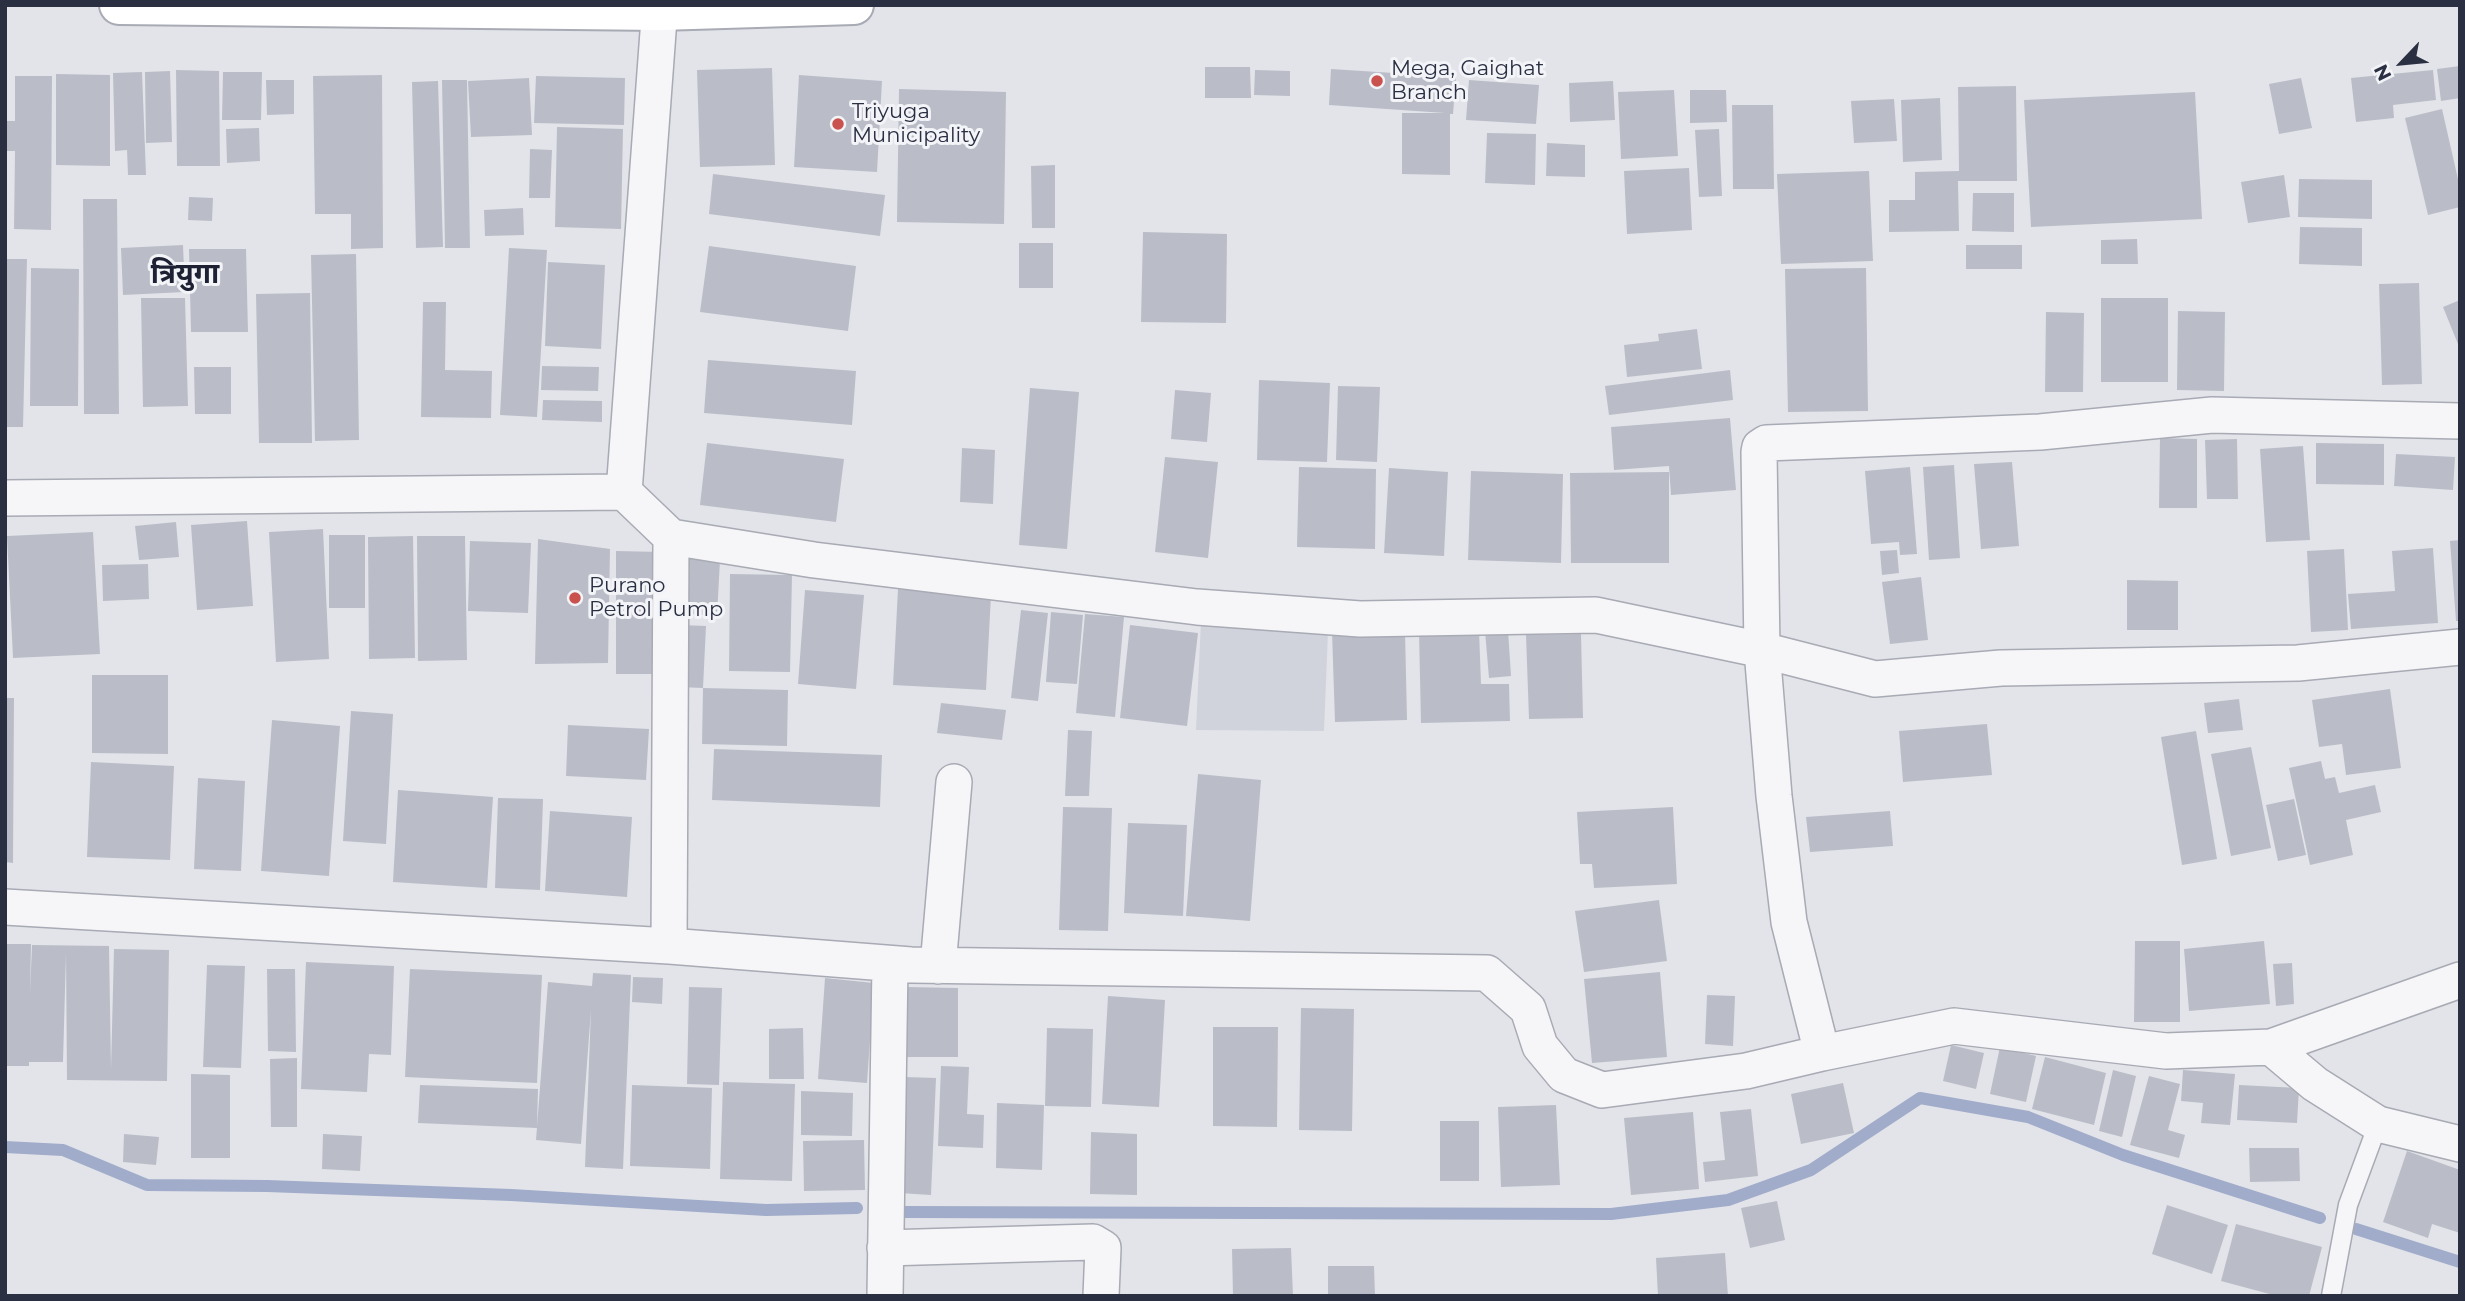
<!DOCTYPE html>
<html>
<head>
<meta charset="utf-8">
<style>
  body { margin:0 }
  #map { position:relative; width:2465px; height:1301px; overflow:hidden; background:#e3e4ea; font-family:Montserrat,sans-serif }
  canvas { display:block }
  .frame { position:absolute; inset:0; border:7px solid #2b2f42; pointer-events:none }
  .north { position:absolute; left:2367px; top:28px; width:70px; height:70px; -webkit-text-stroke:5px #f3f4f8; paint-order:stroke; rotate:244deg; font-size:19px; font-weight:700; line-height:28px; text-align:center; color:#2b2f42 }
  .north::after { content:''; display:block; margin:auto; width:24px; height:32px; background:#2b2f42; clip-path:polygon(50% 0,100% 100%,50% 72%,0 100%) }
</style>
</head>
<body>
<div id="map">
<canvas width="2465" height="1301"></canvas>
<div class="frame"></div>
<div class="north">N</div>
</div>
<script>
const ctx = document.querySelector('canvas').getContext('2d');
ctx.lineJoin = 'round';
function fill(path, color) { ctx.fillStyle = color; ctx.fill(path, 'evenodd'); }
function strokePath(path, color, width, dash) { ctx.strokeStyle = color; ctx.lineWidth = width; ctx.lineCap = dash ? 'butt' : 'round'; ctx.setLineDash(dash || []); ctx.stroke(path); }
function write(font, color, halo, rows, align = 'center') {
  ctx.font = font + ' Montserrat,"Noto Sans Devanagari",sans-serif'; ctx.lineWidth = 6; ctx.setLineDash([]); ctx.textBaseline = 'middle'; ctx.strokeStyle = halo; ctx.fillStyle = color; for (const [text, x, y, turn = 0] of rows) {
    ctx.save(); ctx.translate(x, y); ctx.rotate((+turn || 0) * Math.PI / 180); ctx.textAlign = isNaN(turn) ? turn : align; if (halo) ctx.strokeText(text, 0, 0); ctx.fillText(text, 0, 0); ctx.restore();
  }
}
fill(new Path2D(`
  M1201,621L1328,632L1324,731L1196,730Z`), '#d1d3dc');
strokePath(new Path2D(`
  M5,1147L63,1150L147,1185L267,1186L511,1195L766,1210L857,1208
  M903,1212L1611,1214L1728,1200L1811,1170L1920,1098L2028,1117L2123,1155L2320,1218
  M2356,1229L2460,1262`), '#a0acc9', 12);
fill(new Path2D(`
  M2460,66V98L2441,101L2437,69Z
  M1205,67H1250L1251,98H1205Z
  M772,68L775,165L700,167L697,70Z
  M1331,69L1456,77L1453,114H1450V175L1402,174V113H1445L1329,105Z
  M176,70L219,71L220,166H177Z
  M1255,70L1290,71V96L1254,95Z
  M2433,70L2436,100L2393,105L2394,118L2356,122L2351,78Z
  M170,71L172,142L146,143L145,72Z
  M142,72L146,175H128L127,150L115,151L113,73Z
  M223,72H262L261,120H222Z
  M56,74L110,75V166L56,165Z
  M382,75L383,248L351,249V214H315L313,76Z
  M799,75L882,81L877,172L794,167Z
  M15,76H52L51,230L14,229L15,151H5V121H15Z
  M536,76L625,78L624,125L534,123Z
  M529,78L532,135L471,137L468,81Z
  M2301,78L2312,128L2279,134L2269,84Z
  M266,80H294V114L267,115Z
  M442,80H467L470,248H445Z
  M1469,80L1539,85L1536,124L1466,120Z
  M438,81L443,247L416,248L412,82Z
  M1613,81L1615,120L1570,122L1569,83Z
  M2016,86L2017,181H1958L1959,231L1889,232V200H1915V172L1959,171L1958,87Z
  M899,89L1006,92L1004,224L897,222Z
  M1674,90L1678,156L1621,159L1618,92Z
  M1690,90H1726L1727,122L1690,123Z
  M2195,92L2202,219L2031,227L2024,100Z
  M1940,98L1942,160L1903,162L1901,100Z
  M1894,99L1897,141L1854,143L1851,101Z
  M1732,105H1773L1774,189H1733Z
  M2442,109L2460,188V207L2428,215L2405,118Z
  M557,127L623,129L621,229L555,227Z
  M259,128L260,161L227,163L226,129Z
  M1719,129L1722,196L1699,197L1695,130Z
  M1487,133L1536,134L1535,185L1485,183Z
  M1547,143L1585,145V177L1546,176Z
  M530,149L552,150L550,198H529Z
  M1055,165V228H1032L1031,166Z
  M1689,168L1692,230L1627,234L1624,171Z
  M1869,171L1873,261L1781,264L1777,174Z
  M713,174L885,195L880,236L709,214Z
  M2284,175L2290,217L2248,223L2241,182Z
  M2299,179L2372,180V219L2298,217Z
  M1973,193H2014V232L1972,231Z
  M189,197L213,198L212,221L188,220Z
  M83,199H117L119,414H84Z
  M523,208L524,235L485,236L484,210Z
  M2300,227L2362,228V266L2299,264Z
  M1143,232L1227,234L1226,323L1141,322Z
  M2137,239L2138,264H2101V240Z
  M1019,243H1053V288H1019Z
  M183,245L185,292L123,295L121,248Z
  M1966,245H2022V269H1966Z
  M709,246L856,266L848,331L700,312Z
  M509,248L547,250L537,417L500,415Z
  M189,249H246L248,332H191Z
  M356,254L359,440L315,441L311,255Z
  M5,259H27L23,427H5Z
  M548,262L605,265L601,349L545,346Z
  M31,268L79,269L78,406H30Z
  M1866,268L1868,411L1788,412L1785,269Z
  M2419,283L2422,384L2382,385L2379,284Z
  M310,293L312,443H259L256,294Z
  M141,298H185L188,406L143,407Z
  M2101,298H2168V382H2101Z
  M2460,300V349L2443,307Z
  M423,302H446L445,370L492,371L491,418L421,417Z
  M2178,311L2225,312L2224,391L2177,390Z
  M2046,312L2084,313L2083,392H2045Z
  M1697,329L1702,369L1627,377L1624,345L1659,341L1658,334Z
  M708,360L856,371L852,425L704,413Z
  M542,366L599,367L598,391L541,390Z
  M194,367H231V414H195Z
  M1730,370L1733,400L1609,415L1605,386Z
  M1259,380L1330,383L1327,462L1257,460Z
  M1338,386L1380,387L1377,462L1336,460Z
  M1030,388L1079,392L1067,549L1019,545Z
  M1175,390L1211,393L1207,442L1171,439Z
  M543,400L602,401V422L542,420Z
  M1730,418L1736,490L1671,495L1669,466L1614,470L1611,427Z
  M2160,438L2197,439V508H2159Z
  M2237,439L2238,499H2207L2205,440Z
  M707,443L844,459L836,522L700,505Z
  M2316,443L2384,444V485L2316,484Z
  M2303,446L2310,540L2266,542L2260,449Z
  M962,448L995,450L993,504L960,502Z
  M2396,454L2455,457L2453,490L2394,486Z
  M1165,457L1218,462L1208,558L1155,552Z
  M2012,462L2019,546L1981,549L1974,464Z
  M1954,465L1960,558L1929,560L1923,467Z
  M1299,467L1376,469L1375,549L1297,547Z
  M1910,467L1917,554L1900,555L1899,542L1871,544L1865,471Z
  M1389,468L1448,472L1444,556L1384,553Z
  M1471,471L1563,474L1561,563L1468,560Z
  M1669,472V563H1571L1570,473Z
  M247,521L253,606L197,610L191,525Z
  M176,522L179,557L139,560L135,526Z
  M323,529L329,659L276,662L269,532Z
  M93,532L100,654L13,658L7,536Z
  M329,535H365V608H329Z
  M413,536L415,658L369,659L368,537Z
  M417,536H465L467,660L418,661Z
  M538,539L610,549L608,663L535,664Z
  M2460,540V621H2456L2450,541Z
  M470,541L531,543L528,613L468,611Z
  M2433,548L2438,623L2351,629L2348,594L2395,591L2392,551Z
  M2344,549L2348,630L2311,632L2307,551Z
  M1897,550L1899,573L1882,575L1880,551Z
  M616,551L662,552V674H616Z
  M681,557L720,560L717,616L678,613Z
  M148,564L149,599L103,601L102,565Z
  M730,574L792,575L790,672L729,671Z
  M1921,577L1928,640L1890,644L1882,582Z
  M2127,580L2178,581V630H2127Z
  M898,589L991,595L986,690L893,685Z
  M805,590L864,595L856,689L798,684Z
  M1021,610L1048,613L1038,701L1011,698Z
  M1051,612L1083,615L1077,684L1046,682Z
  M1085,614L1124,617L1115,717L1076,713Z
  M681,625L706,626L703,688L679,687Z
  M1130,625L1198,633L1187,726L1120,718Z
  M1479,630L1481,684H1509L1510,721L1421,723L1419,632Z
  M1508,630L1511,676L1489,678L1485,631Z
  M1405,631L1407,720L1335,722L1332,632Z
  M1581,634L1583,718L1529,719L1526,635Z
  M92,675H168V754L92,753Z
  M703,688L788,690L787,746L702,744Z
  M2390,689L2401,768L2346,775L2342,744L2319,747L2312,700Z
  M5,698H14L13,863L5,862Z
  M2239,699L2243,730L2208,733L2204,703Z
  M941,703L1006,710L1002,740L937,733Z
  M351,711L393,714L386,844L343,841Z
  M272,720L340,726L329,876L261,871Z
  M1987,724L1992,775L1903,782L1899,731Z
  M568,725L649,729L646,780L566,776Z
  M1068,730L1092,731L1089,796H1065Z
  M2196,731L2217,859L2182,865L2161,737Z
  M2251,747L2271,848L2231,856L2211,754Z
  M714,749L882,755L880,807L712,800Z
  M2321,761L2325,779L2335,777L2339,793L2375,785L2381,812L2346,820L2353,855L2310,865L2289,768Z
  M91,762L174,766L170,860L87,857Z
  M1198,774L1261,780L1250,921L1186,916Z
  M198,778L245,781L241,871L194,869Z
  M398,790L493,797L487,888L393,882Z
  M498,798L543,799L540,890L495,888Z
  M2294,799L2306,855L2278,861L2266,805Z
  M1063,807L1112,808L1108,931L1059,930Z
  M1673,807L1677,884L1594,888L1592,864H1580L1577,812Z
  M550,811L632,817L627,897L545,891Z
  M1890,811L1893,846L1810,852L1806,817Z
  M1128,823L1187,825L1183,916L1124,913Z
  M1659,900L1667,961L1584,972L1575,911Z
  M2135,941H2180V1022H2134Z
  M2264,941L2270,1004L2189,1011L2184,949Z
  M5,944H31L30,994L32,945L109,946L111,1069L114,949L169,950L167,1081L67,1080L66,954L63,1062H29V1066H5Z
  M306,962L394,966L391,1055L369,1054L367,1092L301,1089Z
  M2292,963L2294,1004L2276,1006L2273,964Z
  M207,965L245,966L241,1068L203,1067Z
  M267,969H295L296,1052L268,1051Z
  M410,969L542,975L537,1083L405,1077Z
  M1660,972L1667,1057L1592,1063L1584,979Z
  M593,973L631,975L623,1169L585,1167L591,1010L581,1144L536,1140L548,982L592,986Z
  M633,977L663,978L662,1004L632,1002Z
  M825,978L874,983L867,1083L818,1079Z
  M689,987L722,988L719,1085L687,1084Z
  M906,987L958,988V1057H906Z
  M1707,995L1735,996L1733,1046L1705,1044Z
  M1108,996L1165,1000L1159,1107L1102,1104Z
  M1301,1008L1354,1009L1352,1131L1299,1130Z
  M1213,1027H1278L1277,1127L1213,1126Z
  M803,1028L804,1079H769V1029Z
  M1047,1028L1093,1029L1091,1107L1045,1106Z
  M1951,1045L1984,1053L1976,1089L1943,1081Z
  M2000,1047L2036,1056L2026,1102L1990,1094Z
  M2045,1057L2106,1073L2094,1125L2032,1109Z
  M297,1058V1127H271L270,1059Z
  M941,1066L969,1067L967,1114L984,1115L983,1148L938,1146Z
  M2113,1070L2136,1076L2122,1137L2099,1131Z
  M2183,1070L2235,1074L2230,1125L2201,1123L2203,1103L2181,1101Z
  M191,1074L230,1075V1158H191Z
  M2149,1076L2180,1084L2168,1130L2185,1135L2179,1158L2130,1145Z
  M905,1077L936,1078L931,1195L899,1193Z
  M723,1082L795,1084L792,1181L720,1179Z
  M1843,1083L1854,1133L1801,1144L1791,1094Z
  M420,1085L538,1089L537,1128L418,1123Z
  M632,1085L712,1088L710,1169L630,1166Z
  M2239,1085L2299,1088L2297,1123L2237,1120Z
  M801,1091L853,1093L852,1136L801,1135Z
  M997,1103L1044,1105L1042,1170L996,1168Z
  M1556,1105L1560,1185L1501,1187L1498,1107Z
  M1751,1109L1758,1176L1705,1182L1703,1162L1725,1160L1720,1112Z
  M1693,1112L1699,1189L1631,1195L1624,1118Z
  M1440,1121H1479V1181H1440Z
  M1091,1132L1137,1134V1195L1090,1194Z
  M124,1134L159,1137L156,1165L123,1162Z
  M323,1134L362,1136L360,1171L322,1169Z
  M864,1140L865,1190L804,1191L803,1141Z
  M2249,1148H2299L2300,1181L2250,1182Z
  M2407,1151L2460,1170V1233L2432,1224L2428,1238L2383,1222Z
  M1777,1201L1785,1240L1750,1248L1741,1208Z
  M2167,1205L2228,1225L2212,1274L2152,1254Z
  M2236,1224L2322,1247L2309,1296H2277L2221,1281Z
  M1291,1248L1293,1296H1233L1232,1249Z
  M1725,1253L1728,1296H1658L1656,1258Z
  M1328,1266H1374L1375,1296H1328Z`), '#babdc7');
const lane = new Path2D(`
  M2331,1296L2348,1205L2378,1124`);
const street = new Path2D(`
  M2460,421L2212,415L2040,432L1766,443L1760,447L1759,452L1762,650L1774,796L1789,922L1822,1053L1954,1026L2166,1051L2271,1047L2460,980
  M624,492L671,537L814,560L1197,607L1360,619L1596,615L1762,650L1875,679L2001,668L2298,663L2460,647
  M5,498L624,492L660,5
  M5,907L669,946L911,965L1487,973L1528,1009L1540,1046L1564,1075L1602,1090L1746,1071L1822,1053
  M669,946L671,537
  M938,966L954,782
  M2271,1047L2315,1084L2378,1124L2460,1144
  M885,1248L1093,1242L1103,1248L1101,1296
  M885,1296L890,964`);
const secondary = new Path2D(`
  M119,5L660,11L854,5`);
strokePath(lane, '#a8aab4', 21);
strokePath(street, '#a8aab4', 38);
strokePath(secondary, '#a8aab4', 42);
strokePath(lane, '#f6f6f9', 18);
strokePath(street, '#f6f6f9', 35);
strokePath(secondary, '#fff', 38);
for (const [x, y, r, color] of [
  [1377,81,7,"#c9524e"],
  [838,124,7,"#c9524e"],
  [575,598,7,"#c9524e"]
]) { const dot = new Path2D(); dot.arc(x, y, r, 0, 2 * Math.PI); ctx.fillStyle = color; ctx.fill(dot); strokePath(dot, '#f3f4f8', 2.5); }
write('21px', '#2b2f42', '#f3f4f8', [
  ["Mega, Gaighat",1391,69],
  ["Branch",1391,93],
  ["Triyuga",852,112],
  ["Municipality",852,136],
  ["Purano",589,586],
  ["Petrol Pump",589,610]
], 'left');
write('bold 28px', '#1d2133', '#f3f4f8', [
  ["त्रियुगा",185,275]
]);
</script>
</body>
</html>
